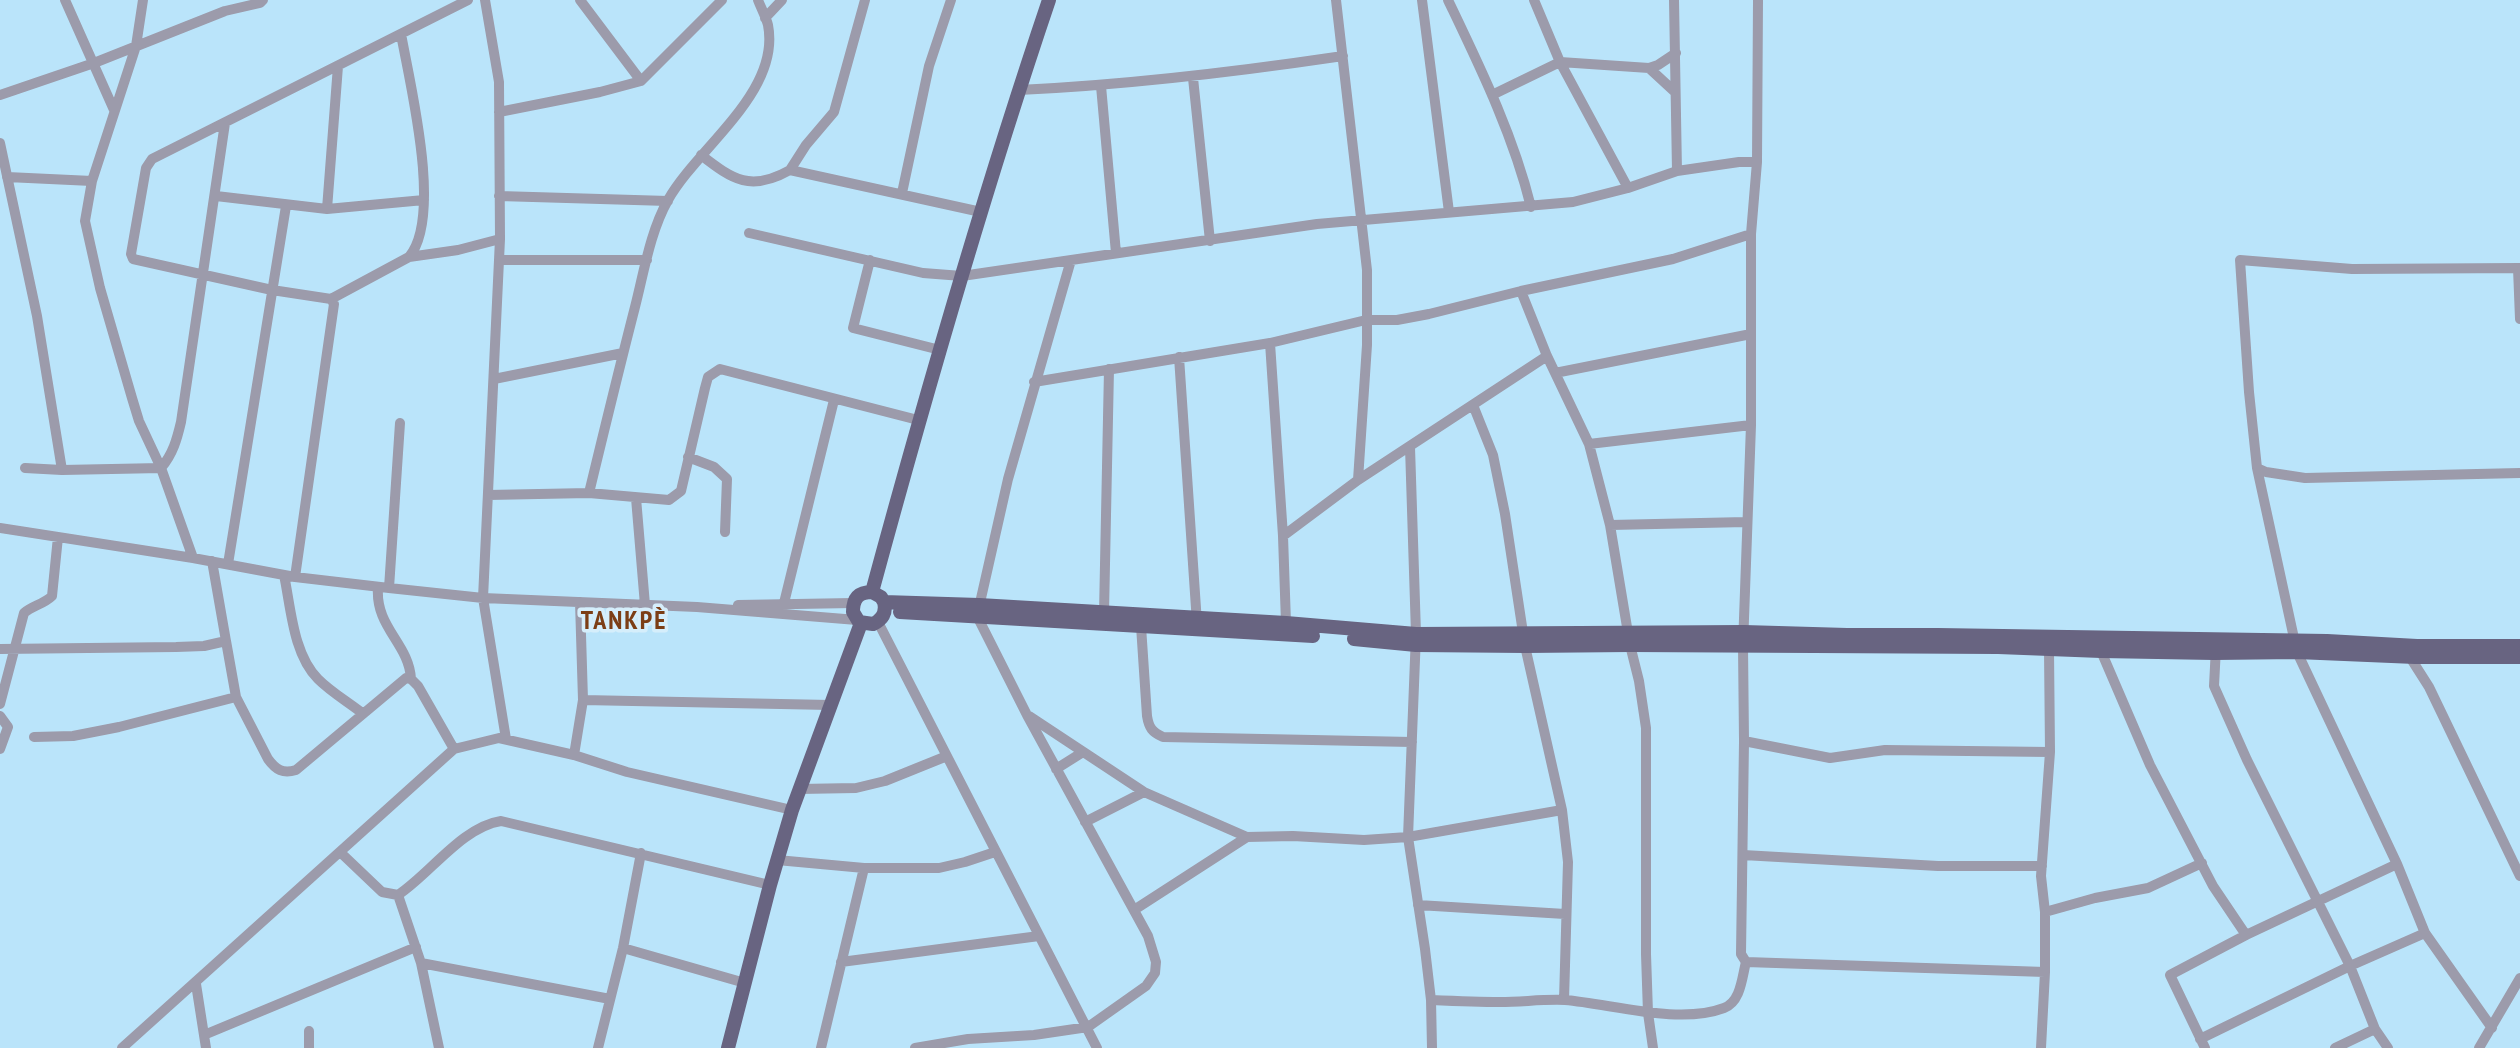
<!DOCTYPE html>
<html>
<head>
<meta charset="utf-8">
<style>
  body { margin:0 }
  canvas { display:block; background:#bae4fa }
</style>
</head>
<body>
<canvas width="2520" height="1048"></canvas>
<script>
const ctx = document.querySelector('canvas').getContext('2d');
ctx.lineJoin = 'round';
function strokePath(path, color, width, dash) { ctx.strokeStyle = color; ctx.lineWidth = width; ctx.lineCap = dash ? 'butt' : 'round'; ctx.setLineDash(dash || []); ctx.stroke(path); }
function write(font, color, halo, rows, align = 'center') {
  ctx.font = font + ' "PT Sans Narrow",sans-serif'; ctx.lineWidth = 7; ctx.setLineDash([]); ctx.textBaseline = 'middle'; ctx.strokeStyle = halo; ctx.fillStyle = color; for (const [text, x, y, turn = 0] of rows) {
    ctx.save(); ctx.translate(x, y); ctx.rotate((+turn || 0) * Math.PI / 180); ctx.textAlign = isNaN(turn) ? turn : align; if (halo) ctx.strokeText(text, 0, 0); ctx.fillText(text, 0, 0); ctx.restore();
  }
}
strokePath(new Path2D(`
  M65,0L114,110
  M143,0L136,46L92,181L85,221L100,288L132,398L139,421L161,468L193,558
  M485,0L499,82L500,239L483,598L506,739
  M580,0L641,81
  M1336,0L1367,270V345L1358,480
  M1422,0L1449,212
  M1448,0C1480,67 1513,134 1531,207
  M1534,0L1560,62L1628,188L1677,171L1739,162H1757
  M1674,0L1677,171
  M765,18L782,0
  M401,34C410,84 443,217 409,257L331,299L272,290L133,259L131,254L146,168L152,159L468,0
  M1649,68L1675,92
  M1193,78L1210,241
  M1101,86L1116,253
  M1019,90C1128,85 1235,72 1343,56
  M0,95L94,63L225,11L260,3L263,0
  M1492,95L1560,62L1649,68L1658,65L1676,53
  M499,112L600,92L641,81L722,0
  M0,143L37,316L62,470
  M701,155C733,180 751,192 790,170L981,212
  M790,170L806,145L834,112L865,0
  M7,177L92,181
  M902,193L929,66L951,0
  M216,196L327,209L424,200
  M499,196L668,201
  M327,209L338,66
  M749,233L923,273L962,276L1317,224L1573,202L1628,188
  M409,257L458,250L500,239
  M499,260H647
  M870,260L853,328L940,350
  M2518,268L2520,319
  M1521,291L1547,356L1589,444L1610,525L1630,645L1639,681L1646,728V954L1648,1013L1653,1048
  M1270,343L1283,536L1286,623
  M1179,357L1197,623
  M1555,373L1751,334
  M494,379L623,353
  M1034,382L1270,343L1366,320H1397L1429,314L1521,291L1673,259L1751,234
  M1473,405L1493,455L1505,514L1525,646L1562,810L1568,862L1564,1000
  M1589,444L1751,425
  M1410,447L1416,634L1408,837L1425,949L1431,1000L1432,1048
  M688,457L714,467L727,479L725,532
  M25,468L62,470L161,468C173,454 177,439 181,422L225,123
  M2257,468L2266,472L2305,478L2520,473
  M589,493C604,431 619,369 635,307C644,272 650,232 668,200C698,147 781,92 768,25C766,17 761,8 758,0
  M488,495L589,493L669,500L681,491L705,388L708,377L720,369L918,420
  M636,498L645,605
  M1610,525L1746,522
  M0,528L193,558L295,577L389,588L483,598L697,607L857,620
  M1283,536L1358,480L1547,356
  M228,564L286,206
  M284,575C291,608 293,654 318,679C331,692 348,702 362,713
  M295,577L334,304L331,299
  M378,587C375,628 409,643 411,679
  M389,588L400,423
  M580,602L583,700L574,755L627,772L792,810
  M784,603L834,400
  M738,605L853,603
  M1104,613L1109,369
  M878,622L1097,1048
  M1141,626L1147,716C1149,728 1152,732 1163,737L1412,742
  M2100,644L2101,651L2150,765L2213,886L2246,935
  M2216,647L2214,686L2247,760L2350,966L2375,1029L2388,1048
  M0,649L176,647L204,646L226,641L212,561
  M2408,654L2429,687L2520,876
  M236,697L268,759C276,770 283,774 296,770L406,678L411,679L418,686L454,749
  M583,700L830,705
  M0,704L24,613C32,606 44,604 52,596L58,537
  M0,716L8,727L0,749
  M1029,716L1144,792L1247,837L1293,836L1364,840L1408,837L1562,810
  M34,737L73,736L119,727L236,697L226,641
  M1744,741L1830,758L1885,750L2050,752
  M1056,769L1083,752
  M799,789L856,788L885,781L947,756
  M1085,822L1144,792
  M340,852L382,892L398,895L421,963L439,1048
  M1743,855L1938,866H2042
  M777,860L864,868H939L965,862L995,852
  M398,895C430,874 462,827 501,821L770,885
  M1418,905L1565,914
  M1134,910L1247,837
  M2045,912L2095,898L2148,888L2202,863
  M623,948L745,983
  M841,962L1039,936
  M1746,962L2045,972
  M421,963L610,999
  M196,984L206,1048
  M1431,1000C1454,1001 1477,1002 1500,1002C1522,1002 1543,999 1565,1000C1612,1004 1679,1025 1724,1008C1741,1002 1742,977 1746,962L1741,954L1744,741L1743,646L1751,425V234L1757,162L1758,0
  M2492,1028L2425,933L2397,864L2297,652L2257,468L2249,392L2240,260L2352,269L2520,268
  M309,1031V1048
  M204,1035L416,947
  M2200,1039L2350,966L2425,933
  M122,1048L454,749L499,738L574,755
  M598,1048L623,948L641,853
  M821,1048L864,868
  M915,1048L968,1039L1034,1035L1088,1027L1146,986L1155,973L1156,962L1148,936L1027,715L977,616L1008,479L1071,260
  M2041,1048L2045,972V912L2041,876L2050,752L2049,650L2053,642
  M2205,1048L2170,975L2246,935L2397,864
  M2335,1048L2375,1029
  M2479,1048L2520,978`), '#9c9bab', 10);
strokePath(new Path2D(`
  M872,592C926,393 983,195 1049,0
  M884,602C887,613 882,620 873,624L859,622L853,612C853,599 858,592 872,592L881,597L884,602L979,605L1286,623L1416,634L1744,632L1847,635H1938L2327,641L2417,646H2520
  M900,612L1313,636
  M1354,639L1416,645L1525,646L1630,645L1998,647L2101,651L2214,653L2297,652L2415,657H2520
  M728,1048L770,885L792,810L861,623`), '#686481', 14);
ctx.letterSpacing = '2px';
write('bold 26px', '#7c3e15', '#d5eefb', [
  ["TANKPÈ",624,622]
]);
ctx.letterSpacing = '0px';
</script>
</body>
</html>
